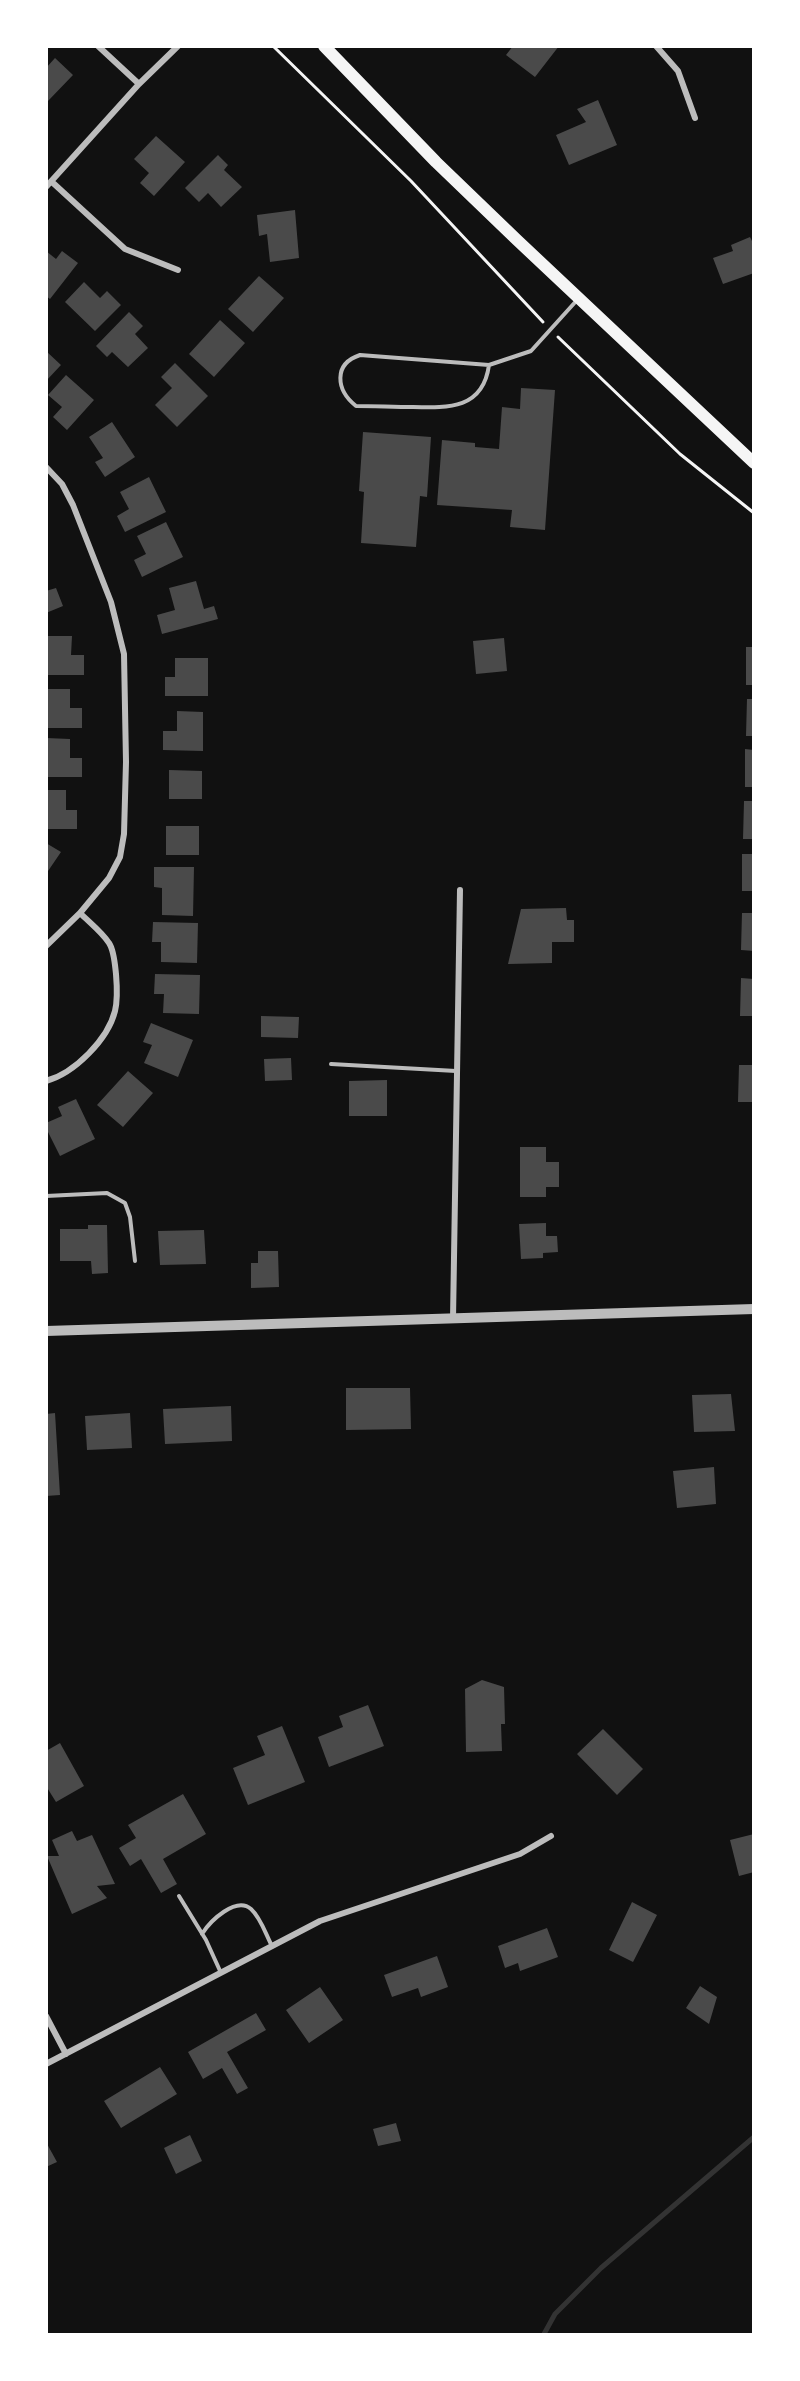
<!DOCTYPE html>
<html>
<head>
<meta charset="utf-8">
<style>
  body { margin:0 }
  #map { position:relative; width:800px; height:2381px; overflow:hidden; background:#111; font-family:Montserrat,sans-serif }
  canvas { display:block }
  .frame { position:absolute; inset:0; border:48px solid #fff; pointer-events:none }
</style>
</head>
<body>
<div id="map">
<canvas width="800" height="2381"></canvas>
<div class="frame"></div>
</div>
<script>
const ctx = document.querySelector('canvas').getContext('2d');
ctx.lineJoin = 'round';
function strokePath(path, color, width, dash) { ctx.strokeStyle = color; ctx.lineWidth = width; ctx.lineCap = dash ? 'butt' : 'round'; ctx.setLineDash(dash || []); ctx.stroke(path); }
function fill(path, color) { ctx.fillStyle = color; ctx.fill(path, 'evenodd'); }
strokePath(new Path2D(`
  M544,2334L555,2314L601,2268L754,2137`), '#333', 5);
fill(new Path2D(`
  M513,46H559L535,77L506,55Z
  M55,58L73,75L48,101L46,68Z
  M598,100L617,145L569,165L556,135L586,122L577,109Z
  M156,136L185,162L154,196L140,183L149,173L134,159Z
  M218,155L228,165L224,170L242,187L221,207L208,193L199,202L185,188Z
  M295,210L299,258L270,262L267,234L259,236L257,215Z
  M750,237L754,245V273L723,284L713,258L733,251L731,245Z
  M46,251L56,259L62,251L78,263L50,299L46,296Z
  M259,276L284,298L253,332L228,309Z
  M84,282L100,298L107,291L121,305L95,331L65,302Z
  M129,312L143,326L135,334L148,348L128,367L112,352L107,357L96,346Z
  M220,320L245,343L214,377L189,354Z
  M46,351L61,365L46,381Z
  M175,363L208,396L177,427L155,405L172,388L161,377Z
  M66,375L94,400L67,430L53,417L62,407L48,395Z
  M521,388L555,390L545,530L510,527L512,510L437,505L442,440L475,443V447L499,449L502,407L520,409Z
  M112,422L135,457L105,477L95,462L103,458L89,437Z
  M363,432L431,437L427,497L420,496L416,547L361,543L364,492L359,491Z
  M149,477L166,512L125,532L117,516L129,509L120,492Z
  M166,522L183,557L142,577L134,560L146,554L137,536Z
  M196,581L204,609L214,606L218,619L162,634L157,615L175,610L169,588Z
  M56,588L63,606L46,613V591Z
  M46,636H72L71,655H84V675H46Z
  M504,638L507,671L476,674L473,641Z
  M746,647H754V685H746Z
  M175,658H208V696H165V677H175Z
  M46,689H70V708H82V728H46Z
  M747,699H754V736H746Z
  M177,711L203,712V751L163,750V731H177Z
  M46,738L70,739V758H82V777H46Z
  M745,749L754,750V787H745Z
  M169,770L202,771V799H169Z
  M46,790H66V810H77V829H46Z
  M744,801H754V839H743Z
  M166,826H199V855H166Z
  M46,843L61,852L46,874Z
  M742,854H754V891H742Z
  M154,867H194L193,916L162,915V888L154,887Z
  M566,908L567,920H574V942H552V963L508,964L521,909Z
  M742,913H754V951L741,950Z
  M153,922L198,923L197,963L161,962V942H152Z
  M155,974L200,975L199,1014L163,1013L164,994H154Z
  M741,978L754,979V1016H740Z
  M261,1016L299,1017L298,1038L261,1037Z
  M151,1023L193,1040L178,1077L144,1063L152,1045L143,1042Z
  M291,1058L292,1080L265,1081L264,1059Z
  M739,1065H754V1102H738Z
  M128,1071L153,1093L123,1127L97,1105Z
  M387,1080V1116H349V1081Z
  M76,1099L95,1139L60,1156L46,1128V1123L62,1116L58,1107Z
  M520,1147H546V1162H559V1187H546V1197H520Z
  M546,1223V1236H557L558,1252L543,1253V1258L521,1259L519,1224Z
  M88,1225H107L108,1273L92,1274L91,1261H60V1229H88Z
  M204,1230L206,1264L160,1265L158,1231Z
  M258,1251H278L279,1287L251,1288V1263H258Z
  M346,1388H410L411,1429L346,1430Z
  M731,1394L735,1431L694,1432L692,1395Z
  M231,1406L232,1441L165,1444L163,1409Z
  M55,1413L60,1495L46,1496V1414Z
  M130,1413L132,1448L87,1450L85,1416Z
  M714,1467L716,1504L677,1508L673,1471Z
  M482,1680L504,1687L505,1724H501L502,1751L466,1752L465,1689Z
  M368,1705L384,1746L329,1767L318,1737L343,1727L339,1716Z
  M282,1726L305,1782L248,1805L233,1768L265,1755L257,1736Z
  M603,1729L643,1769L617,1795L577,1754Z
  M60,1743L84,1786L56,1802L46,1786V1751Z
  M183,1794L206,1834L163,1859L177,1884L161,1893L141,1859L130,1866L119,1848L136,1838L128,1825Z
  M72,1831L77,1841L92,1835L115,1884L97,1886L107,1898L72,1914L47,1856H59L52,1840Z
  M754,1834V1872L739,1876L730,1840Z
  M632,1902L657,1915L633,1962L609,1950Z
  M547,1928L558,1957L520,1971L518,1963L505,1968L498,1946Z
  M437,1956L448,1987L421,1997L418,1988L392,1997L384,1975Z
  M700,1986L717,1997L709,2024L686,2008Z
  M320,1987L343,2020L309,2043L286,2010Z
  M256,2013L266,2030L227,2052L248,2088L237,2094L222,2068L203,2079L188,2052Z
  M160,2067L177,2094L121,2128L104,2101Z
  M396,2123L401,2141L378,2146L373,2129Z
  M190,2135L202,2161L176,2174L164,2148Z
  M46,2142L57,2162L46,2167Z`), '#4a4a4a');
strokePath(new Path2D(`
  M273,46L411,181L543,322
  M558,337L680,454L754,513`), '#f5f5f5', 3);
strokePath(new Path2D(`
  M489,365C483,409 449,408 413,407C394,407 375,406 356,406C336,390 333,364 360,355L489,365L531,351L578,299
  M331,1064L456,1071
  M46,1196L107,1193L125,1203L130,1217L135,1261
  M179,1896L206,1940L221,1973
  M202,1934C210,1921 236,1896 251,1909C261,1918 266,1935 272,1946`), '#bcbcbc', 4);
strokePath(new Path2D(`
  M98,46L139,84
  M656,46L678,71L695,118
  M52,182L125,249L178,270
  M46,187L139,84L178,46
  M46,467L62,484L73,505L111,602L124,654L126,762L124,834L120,857L109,878L80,913L46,946
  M46,1081C75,1073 108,1039 115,1011C118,999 117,986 116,974C115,965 114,950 109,943C102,932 89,922 80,913
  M453,1319L460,890
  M46,2016L66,2054
  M46,2064L320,1921L520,1854L551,1836`), '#bcbcbc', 6);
strokePath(new Path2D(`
  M46,1331L754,1309`), '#bcbcbc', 10);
strokePath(new Path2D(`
  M324,46L436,162L517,240L754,463`), '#f5f5f5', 12);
</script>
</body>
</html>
